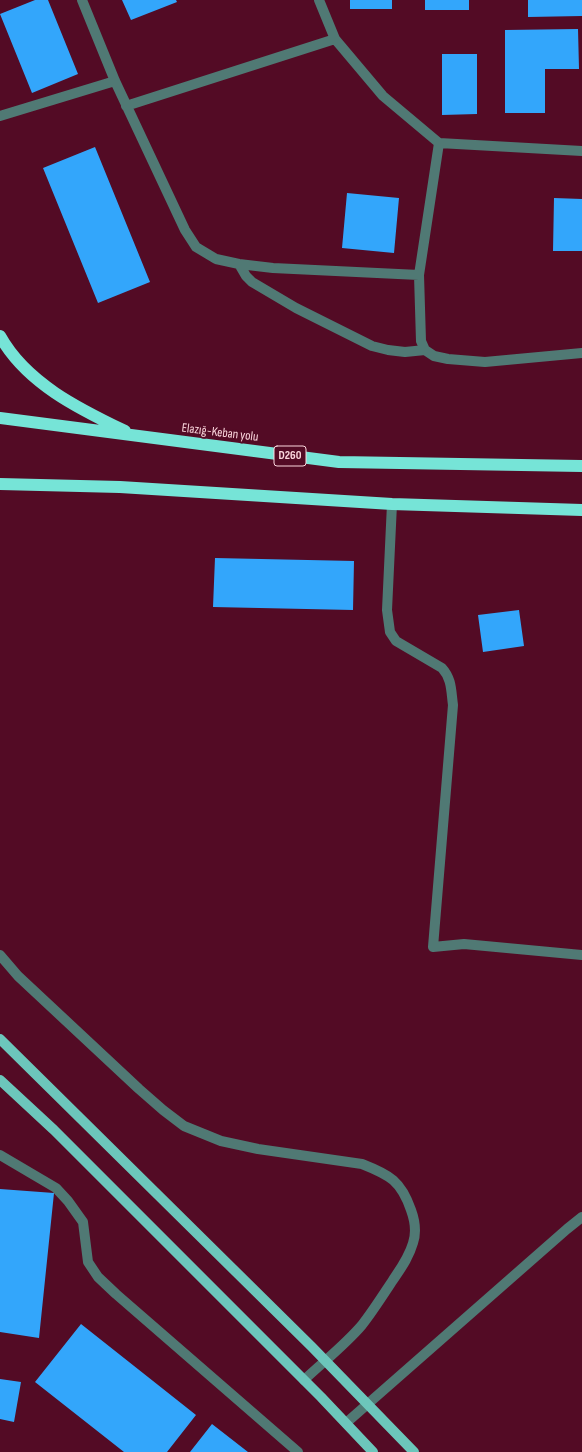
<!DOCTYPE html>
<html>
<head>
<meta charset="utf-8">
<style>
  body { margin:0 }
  canvas { display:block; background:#530b25 }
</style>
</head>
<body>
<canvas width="582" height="1452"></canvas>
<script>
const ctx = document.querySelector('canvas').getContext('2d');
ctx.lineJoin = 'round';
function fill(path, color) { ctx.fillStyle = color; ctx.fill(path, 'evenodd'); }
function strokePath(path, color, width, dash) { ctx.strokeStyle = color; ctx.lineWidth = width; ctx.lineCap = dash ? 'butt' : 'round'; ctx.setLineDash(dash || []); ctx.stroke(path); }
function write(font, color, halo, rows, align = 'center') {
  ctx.font = font + ' "Sofia Sans Condensed",sans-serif'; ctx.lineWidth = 4; ctx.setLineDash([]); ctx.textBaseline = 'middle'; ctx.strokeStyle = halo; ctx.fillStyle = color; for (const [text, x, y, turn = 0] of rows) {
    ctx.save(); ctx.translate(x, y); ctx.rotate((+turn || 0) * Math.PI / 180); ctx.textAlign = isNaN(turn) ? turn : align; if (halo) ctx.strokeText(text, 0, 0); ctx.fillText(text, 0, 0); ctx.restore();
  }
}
fill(new Path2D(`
  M35,0H48L78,74L32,93L0,14Z
  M122,0H176L177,2L131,20Z
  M350,0H392V9H350Z
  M425,0H469V10H425Z
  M528,0H582V16L528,17Z
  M578,29L579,69H545V113H505V30Z
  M442,54H477V114L442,115Z
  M95,147L150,282L98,303L43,168Z
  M347,193L399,198L394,253L342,248Z
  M554,198L582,199V251H553Z
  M215,558L354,561L353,610L213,607Z
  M519,610L524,646L483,652L478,615Z
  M0,1189L54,1193L39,1338L0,1332Z
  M81,1324L196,1415L167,1452H124L35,1382Z
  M0,1379L21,1382L14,1422L0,1419Z
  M212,1424L248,1452H190Z`), '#33a6fb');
strokePath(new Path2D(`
  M82,0L115,81L185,230L196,247L216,259L239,264L273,268L419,275
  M319,0L335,39L383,96L439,143L419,275L421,341L425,350L434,356L448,359L485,362L582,353
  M126,106L335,39
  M0,116L115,81
  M439,143L582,151
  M239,264L246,276L252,282L296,308L372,346L388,350L405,352L425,350
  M392,504L387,610L390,632L396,641L442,668C452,679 451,691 453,705L433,947L464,944L582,955
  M0,955L18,976L139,1089L163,1110L184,1126L221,1141L258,1149L362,1164C390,1175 401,1181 411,1210C415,1221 417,1231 413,1243C409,1257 401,1268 393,1280C383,1295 373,1311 362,1325C345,1345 323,1362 304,1380
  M0,1155L56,1188L68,1201L83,1222L88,1262L98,1277L116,1294L298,1452
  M346,1423L567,1229L582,1217`), '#507974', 10);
strokePath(new Path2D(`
  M0,1039L312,1347L414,1452
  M0,1080L54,1130L321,1397L373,1452`), '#6cc6bb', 10);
strokePath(new Path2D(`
  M0,336C26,383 79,409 125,431
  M0,418L339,462L582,466
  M0,484L120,487L392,504L582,510`), '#76e4d7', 12);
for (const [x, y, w] of [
  [290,456,32]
]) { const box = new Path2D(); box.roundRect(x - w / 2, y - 10, w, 20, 3); ctx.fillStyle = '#530b25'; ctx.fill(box); strokePath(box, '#fcd7de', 1); }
write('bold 12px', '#fcd7de', null, [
  ["D260",290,456]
]);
write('13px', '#fcd7de', '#530b25', [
  ["Elazığ-Keban yolu",220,433,7]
]);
</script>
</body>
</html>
